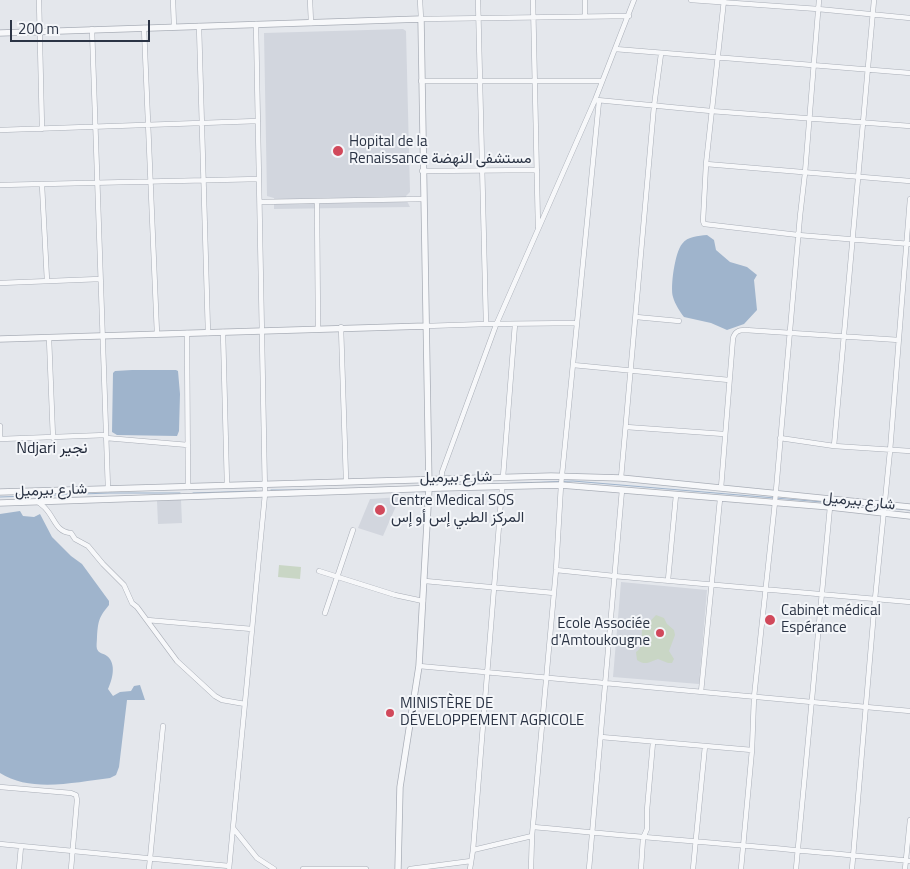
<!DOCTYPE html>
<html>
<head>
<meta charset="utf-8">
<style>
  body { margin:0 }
  #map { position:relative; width:910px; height:869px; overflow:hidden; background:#e4e7ec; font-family:"Titillium Web",sans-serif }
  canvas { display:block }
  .scale { position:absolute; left:10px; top:20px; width:140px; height:22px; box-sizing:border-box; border:2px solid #2b3445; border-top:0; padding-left:6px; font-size:15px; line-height:18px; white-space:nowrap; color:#2b3445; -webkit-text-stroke:4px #f4f6f9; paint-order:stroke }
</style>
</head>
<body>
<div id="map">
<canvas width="910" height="869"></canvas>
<div class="scale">200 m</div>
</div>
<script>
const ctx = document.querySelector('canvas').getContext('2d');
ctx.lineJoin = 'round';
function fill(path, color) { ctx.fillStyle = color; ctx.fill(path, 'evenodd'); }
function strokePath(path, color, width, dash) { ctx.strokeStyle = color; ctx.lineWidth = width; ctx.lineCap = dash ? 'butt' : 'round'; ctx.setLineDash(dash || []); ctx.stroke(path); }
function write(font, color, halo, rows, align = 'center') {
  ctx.font = font + ' "Titillium Web",Vazirmatn,sans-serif'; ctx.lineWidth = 4; ctx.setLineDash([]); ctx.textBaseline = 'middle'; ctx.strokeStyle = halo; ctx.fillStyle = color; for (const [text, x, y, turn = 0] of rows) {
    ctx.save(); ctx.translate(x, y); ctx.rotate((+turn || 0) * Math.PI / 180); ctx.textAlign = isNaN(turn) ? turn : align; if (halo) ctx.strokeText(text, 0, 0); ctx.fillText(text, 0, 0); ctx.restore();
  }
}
fill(new Path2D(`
  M403,29L406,31L410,192L406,196V199L410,207L274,209V198L267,196L264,33Z
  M400,497L383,536L358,528L370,499Z
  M181,500L182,523L158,524L157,501Z
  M621,582L707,590L699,684L613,677Z`), '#d2d6de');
fill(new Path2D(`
  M279,565L301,567L300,579L278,577Z
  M656,615L664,618L667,624L674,630L675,635L669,651L674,659L672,663H668L658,659C649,662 646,666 637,660L636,652C644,647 641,639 642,630Z`), '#c9d6c5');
fill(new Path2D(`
  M707,235L714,240L716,250L730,262L747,267L757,275L754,280L757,310L744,324L727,330L711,323L684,317C680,312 675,304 673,297C670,287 675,252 682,244C688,236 698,236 707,235Z
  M132,370H176L178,371L180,394L179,431L177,436L117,435L112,432L113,373L115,371Z
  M20,511L23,516L34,517L40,514L52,537L71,556L82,564L109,601V605C99,617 98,621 97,637C97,641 96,646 97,649C99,654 103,653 107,656C117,664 112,680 108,689L113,696L120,692L131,691L134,686L140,685L145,700H127L119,767L116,775L110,778C76,782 31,793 0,773V514Z`), '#9fb4cc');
strokePath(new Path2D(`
  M492,484L573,481L882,507
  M271,490H310
  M193,493L256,491
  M0,497L109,493H180
  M886,508L910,510`), '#9fb4cc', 1);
const minor = new Path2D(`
  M39,0L42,129
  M173,0L174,27
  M310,0L311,23
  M420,0L421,19L629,16
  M478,0L486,324L577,323
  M533,0L538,227
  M585,0V16
  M691,0L818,9L910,18
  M724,0L706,164L703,221L704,224L798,235L910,244
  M199,26L208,333
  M144,28L157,334
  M92,29L108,489
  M615,49L910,73
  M421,81H602
  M597,100L711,111L910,126
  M0,130L258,121
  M706,164L910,181
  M422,171L537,170
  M0,185L259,179
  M42,185L47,281
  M317,201L318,328
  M260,202L423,199
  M0,283L100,279
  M636,317L679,321
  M426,326L486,324
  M341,327L346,480
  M223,332L227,485
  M187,333L188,487
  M49,338L53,438
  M573,365L729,380
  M0,426V439
  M626,427L724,434
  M106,438L188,445
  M780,438L834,446L910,451
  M0,439L106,435
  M834,446L874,0
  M503,477L515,324
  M621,478L654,106L661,54
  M440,488L442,472L496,325L595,100L634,0
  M721,488L733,338C735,332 738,330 745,330L899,340
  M37,501C40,504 44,506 46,509C55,519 56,532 71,533L75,539L88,546L103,564L124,585L132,603L137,607L177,661L215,696L222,700L245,704
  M556,570L614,576L910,602
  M319,571L395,595L423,601
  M668,580L676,495
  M425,581L554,593
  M325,613L353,530
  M147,620L252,629
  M419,666L910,711
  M701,692L720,499
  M601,737L752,750
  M0,787L71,793L76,795L77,800L71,869
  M533,827C658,839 784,848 910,861
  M233,828L257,858L274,869
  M0,844L229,866
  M473,850L532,836
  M19,869L21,846
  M149,869L163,726
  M229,869L265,494L256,24
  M303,869H366
  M410,869L471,861
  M470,869L473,850L502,488
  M531,869L532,836L556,570L561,485L599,101
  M589,869L622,490
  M641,869L643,838L647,829V810L653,742
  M693,869L705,746
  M741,869L752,750L754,697L775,502L800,216L805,173L819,0
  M796,869L830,507
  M852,869L875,599L890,451L910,199
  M905,869L910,820`);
const tertiary = new Path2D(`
  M0,33L421,19L429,488L419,666L400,787L398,869
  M0,339L426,326
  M0,492L551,476L621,478L910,507
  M0,503L440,488L561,485L830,507L910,516`);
strokePath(minor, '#a9aeb7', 5.5);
strokePath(tertiary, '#a9aeb7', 7);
strokePath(minor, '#f7f8fa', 4.5);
strokePath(tertiary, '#f7f8fa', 5.5);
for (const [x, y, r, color] of [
  [338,151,6,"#d1495b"],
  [380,510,6,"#d1495b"],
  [770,620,6,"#d1495b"],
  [660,633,5,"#d1495b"],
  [390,713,5,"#d1495b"]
]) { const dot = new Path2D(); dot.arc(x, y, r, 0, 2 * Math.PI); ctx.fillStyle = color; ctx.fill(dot); strokePath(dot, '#f4f6f9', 2); }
write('15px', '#2b3445', '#f4f6f9', [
  ["Hopital de la",349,142],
  ["Renaissance مستشفى النهضة",349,159],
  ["Centre Medical SOS",391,501],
  ["المركز الطبي إس أو إس",391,518],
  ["Cabinet médical",781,611],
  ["Espérance",781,628],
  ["Ecole Associée",650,624,"right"],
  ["d'Amtoukougne",650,641,"right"],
  ["MINISTÈRE DE",400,704],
  ["DÉVELOPPEMENT AGRICOLE",400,721]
], 'left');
write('15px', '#2b3445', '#f4f6f9', [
  ["شارع بيرميل",456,478,-1],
  ["شارع بيرميل",51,491,-2],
  ["شارع بيرميل",859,502,6]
]);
write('16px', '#1d2536', '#f4f6f9', [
  ["Ndjari نجير",52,449]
]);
</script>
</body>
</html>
